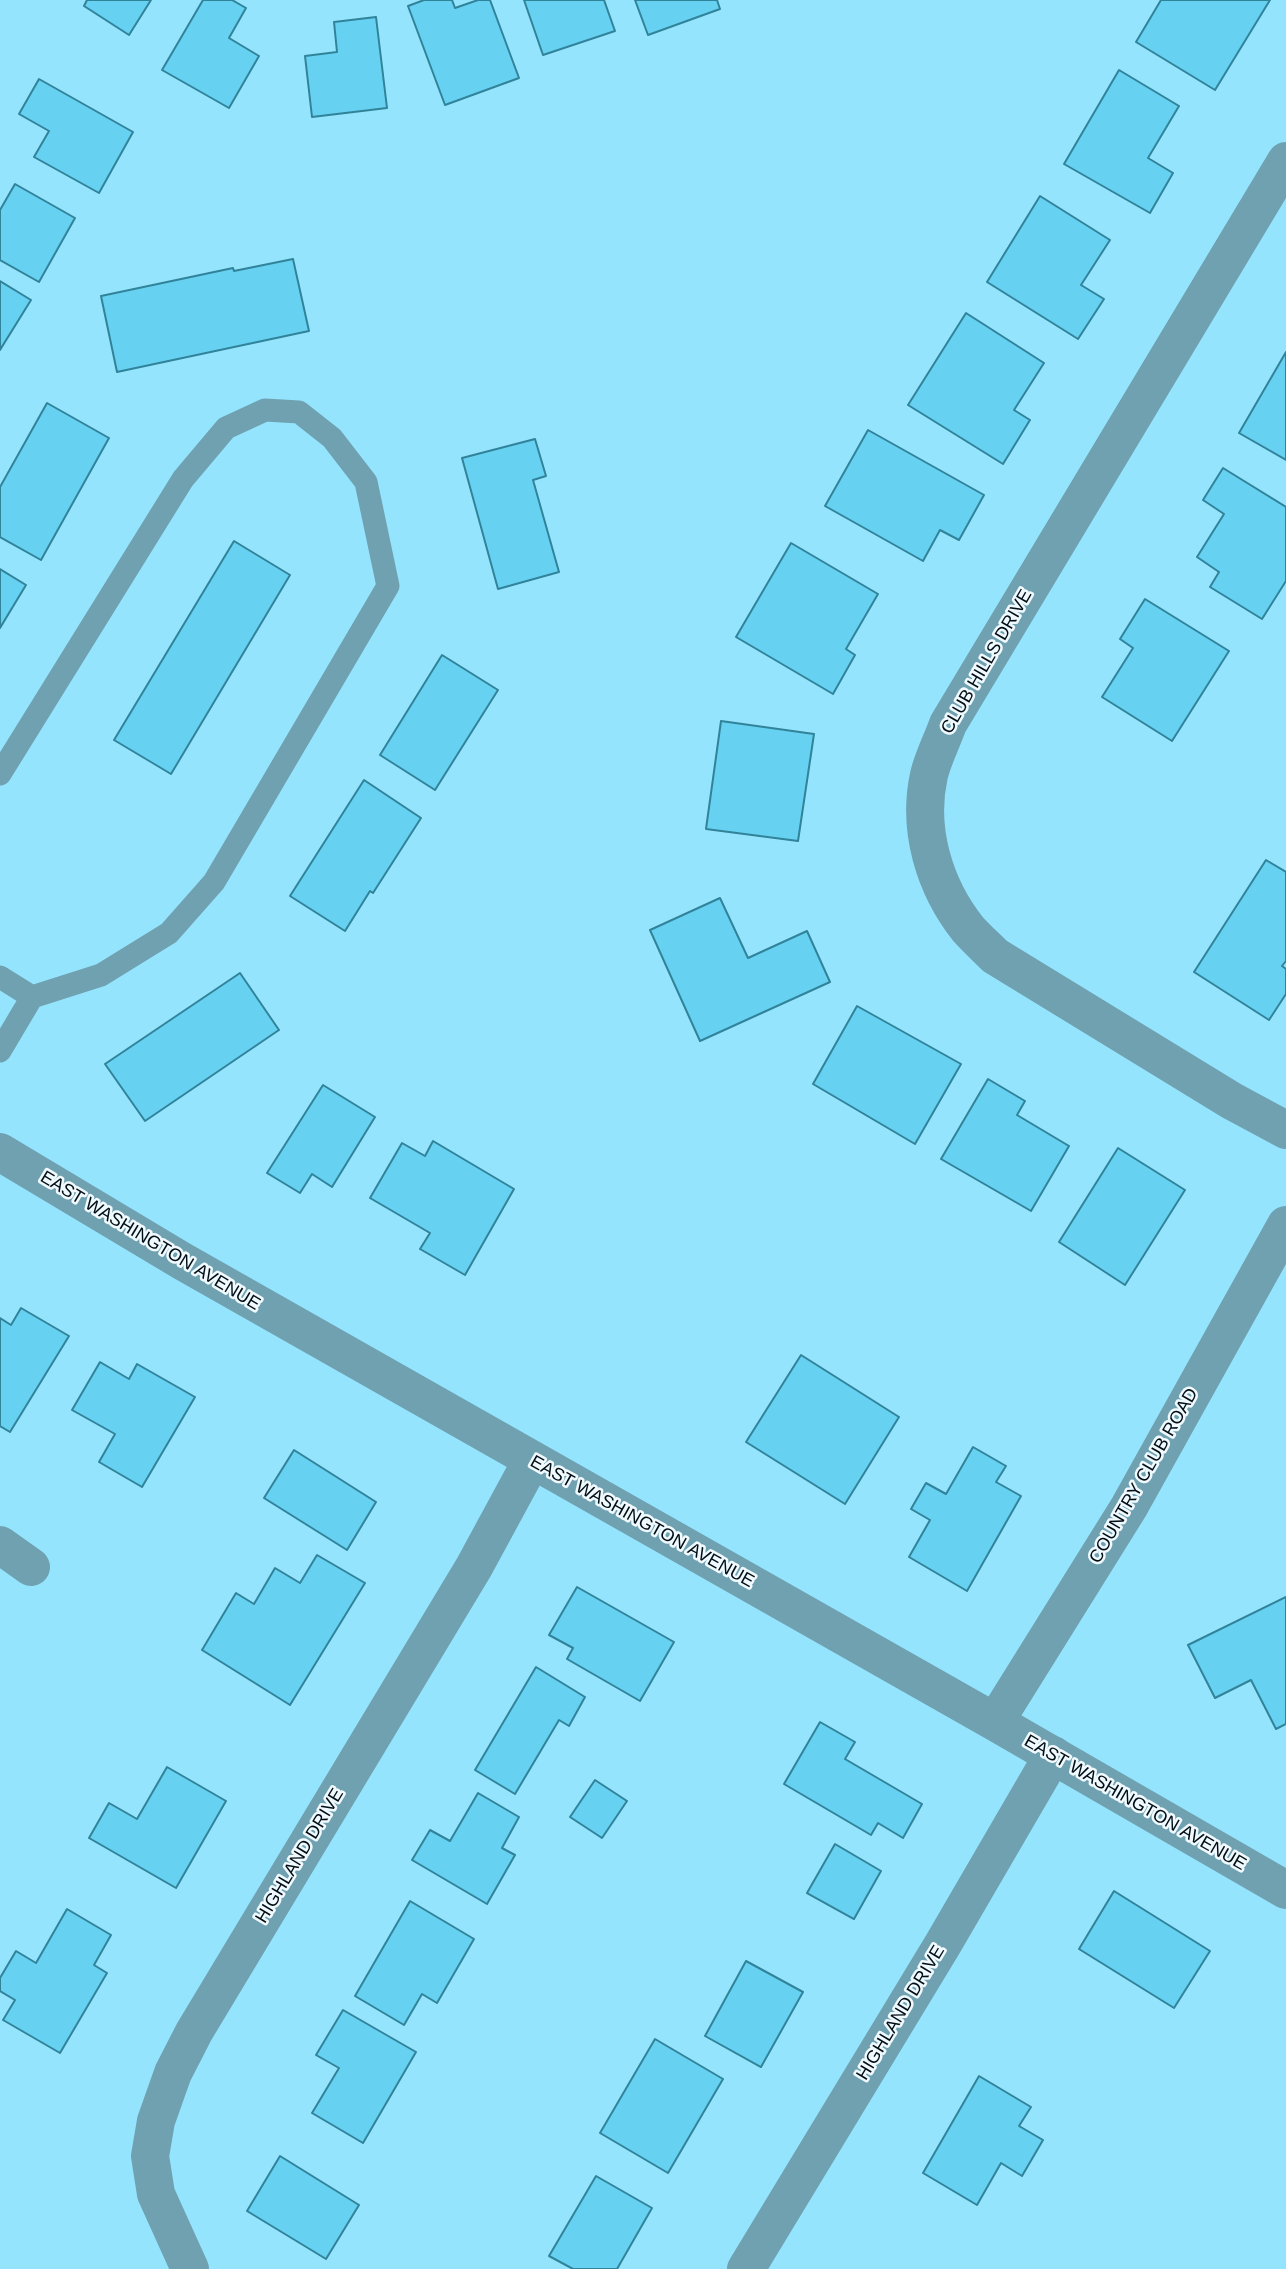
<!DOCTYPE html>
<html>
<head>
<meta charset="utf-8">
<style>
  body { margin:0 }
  canvas { display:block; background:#95e4fe }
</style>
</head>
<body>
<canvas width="1286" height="2269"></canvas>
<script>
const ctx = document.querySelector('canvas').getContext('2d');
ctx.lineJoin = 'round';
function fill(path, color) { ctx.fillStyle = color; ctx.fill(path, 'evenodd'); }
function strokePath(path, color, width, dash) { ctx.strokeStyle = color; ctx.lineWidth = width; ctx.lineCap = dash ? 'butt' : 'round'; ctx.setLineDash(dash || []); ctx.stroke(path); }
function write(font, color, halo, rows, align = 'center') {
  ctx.font = font + ' Arial,sans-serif'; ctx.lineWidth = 5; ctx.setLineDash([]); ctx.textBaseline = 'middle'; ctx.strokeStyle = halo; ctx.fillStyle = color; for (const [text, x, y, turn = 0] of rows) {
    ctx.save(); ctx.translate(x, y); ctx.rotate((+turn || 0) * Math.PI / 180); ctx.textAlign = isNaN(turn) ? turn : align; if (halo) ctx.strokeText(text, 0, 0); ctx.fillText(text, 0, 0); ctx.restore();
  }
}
const building = new Path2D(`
  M87,0H151L129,35L84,6Z
  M203,0H232L246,8L229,38L259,56L229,108L162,70Z
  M424,0H452L455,8L478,0H490L519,78L445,105L408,6Z
  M524,0H604L615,31L543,55Z
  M635,0H717L720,9L648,35Z
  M1161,0H1270L1215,90L1136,42Z
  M376,17L387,108L312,117L305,56L337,52L334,22Z
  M1119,70L1179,106L1148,158L1173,173L1150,213L1064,164Z
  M39,79L133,132L99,193L34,157L49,131L19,114Z
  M15,184L75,218L39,282L0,260V210Z
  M1040,196L1110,240L1081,285L1104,299L1078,339L987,282Z
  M293,259L309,331L117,372L101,296L233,268L234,271Z
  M0,281L31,300L0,350Z
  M966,313L1044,363L1014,410L1030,420L1003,464L908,405Z
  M1286,352V460L1239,433Z
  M47,403L109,438L41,560L0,537V487Z
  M868,430L984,495L959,540L940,530L923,561L825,506Z
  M535,439L546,476L533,480L559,572L498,589L462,458Z
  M1223,468L1286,507V581L1262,619L1210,587L1219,572L1197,557L1224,514L1203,500Z
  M234,541L290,575L171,774L114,740Z
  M791,543L878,594L846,649L855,655L833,694L736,637Z
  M0,569L26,585L0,628Z
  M1145,599L1229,651L1172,741L1102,697L1133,648L1120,639Z
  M442,655L498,690L435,790L380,755Z
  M721,721L814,734L798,841L706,829Z
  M364,780L421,818L373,893L370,891L345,931L290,896Z
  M1266,860L1286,872V961L1282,966L1286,969V994L1269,1020L1194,972Z
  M720,898L748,958L807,931L830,982L700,1041L650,930Z
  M240,973L279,1030L145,1121L105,1064Z
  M857,1006L961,1064L915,1144L813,1084Z
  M988,1079L1025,1101L1017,1115L1069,1146L1031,1211L941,1159Z
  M323,1085L375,1117L332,1187L312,1174L300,1193L267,1173Z
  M433,1141L514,1189L465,1275L420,1249L430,1233L370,1198L402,1143L425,1156Z
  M1118,1148L1185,1190L1125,1285L1059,1242Z
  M21,1308L69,1336L10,1432L0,1426V1318L11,1325Z
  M801,1355L899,1417L845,1504L746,1442Z
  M100,1362L129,1379L137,1364L195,1397L142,1487L99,1462L115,1434L72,1410Z
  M973,1447L1006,1466L996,1482L1021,1496L967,1591L909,1557L930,1520L911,1509L926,1483L946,1494Z
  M294,1450L376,1502L347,1550L264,1498Z
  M317,1555L365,1583L290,1705L202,1650L236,1593L254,1604L275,1568L300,1583Z
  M577,1587L674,1642L640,1701L567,1659L573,1648L549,1635Z
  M1286,1597V1724L1276,1729L1251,1680L1215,1698L1188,1645Z
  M536,1667L585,1697L569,1726L559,1720L515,1794L475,1770Z
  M820,1722L855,1742L845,1759L922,1804L903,1838L878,1823L871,1835L784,1784Z
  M167,1767L226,1801L176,1888L89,1838L109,1803L137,1819Z
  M595,1780L627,1801L602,1838L570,1817Z
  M478,1793L519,1817L502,1848L515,1855L487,1904L412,1860L430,1830L450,1841Z
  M835,1844L881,1871L854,1919L807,1893Z
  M1114,1891L1210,1951L1174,2008L1079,1949Z
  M410,1901L474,1939L437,2003L422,1994L404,2025L355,1996Z
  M67,1909L111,1935L94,1965L107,1973L60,2053L3,2020L15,2000L0,1991V1978L16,1951L36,1963Z
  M746,1961L803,1992L761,2067L705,2036Z
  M343,2010L416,2052L363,2143L312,2113L339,2068L316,2055Z
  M655,2039L723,2079L668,2173L600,2133Z
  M979,2076L1031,2107L1019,2126L1043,2140L1022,2176L1001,2163L977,2205L923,2173Z
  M280,2156L359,2205L326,2259L247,2211Z
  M596,2176L652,2208L617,2269H573L549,2256Z`);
fill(building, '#67d1f1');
strokePath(building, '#31839a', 2);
strokePath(new Path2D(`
  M0,774L183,479L226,428L265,410L299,412L332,438L366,482L388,586L214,882L169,933L101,975L32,997L0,1051
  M0,977L32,997`), '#6fa1b1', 23);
strokePath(new Path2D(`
  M1286,161L948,724C942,741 933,758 929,775C917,829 934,886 968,929C976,938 986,947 995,956L1232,1101L1286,1130
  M0,1545L31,1567
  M190,2269L156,2194L150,2156L156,2121L173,2073L194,2032L474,1567L532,1460
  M746,2269L943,1944L1053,1755`), '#6fa1b1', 38);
strokePath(new Path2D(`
  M0,1152L182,1261L995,1722L1286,1890
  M995,1722L1129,1507L1286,1225`), '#6fa1b1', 38);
write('18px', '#000e15', '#f0f9fd', [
  ["CLUB HILLS DRIVE",987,662,-60],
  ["EAST WASHINGTON AVENUE",150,1241,31],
  ["COUNTRY CLUB ROAD",1144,1476,-60],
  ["EAST WASHINGTON AVENUE",642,1522,29],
  ["EAST WASHINGTON AVENUE",1135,1803,30],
  ["HIGHLAND DRIVE",300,1856,-59],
  ["HIGHLAND DRIVE",901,2013,-59]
]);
</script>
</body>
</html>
